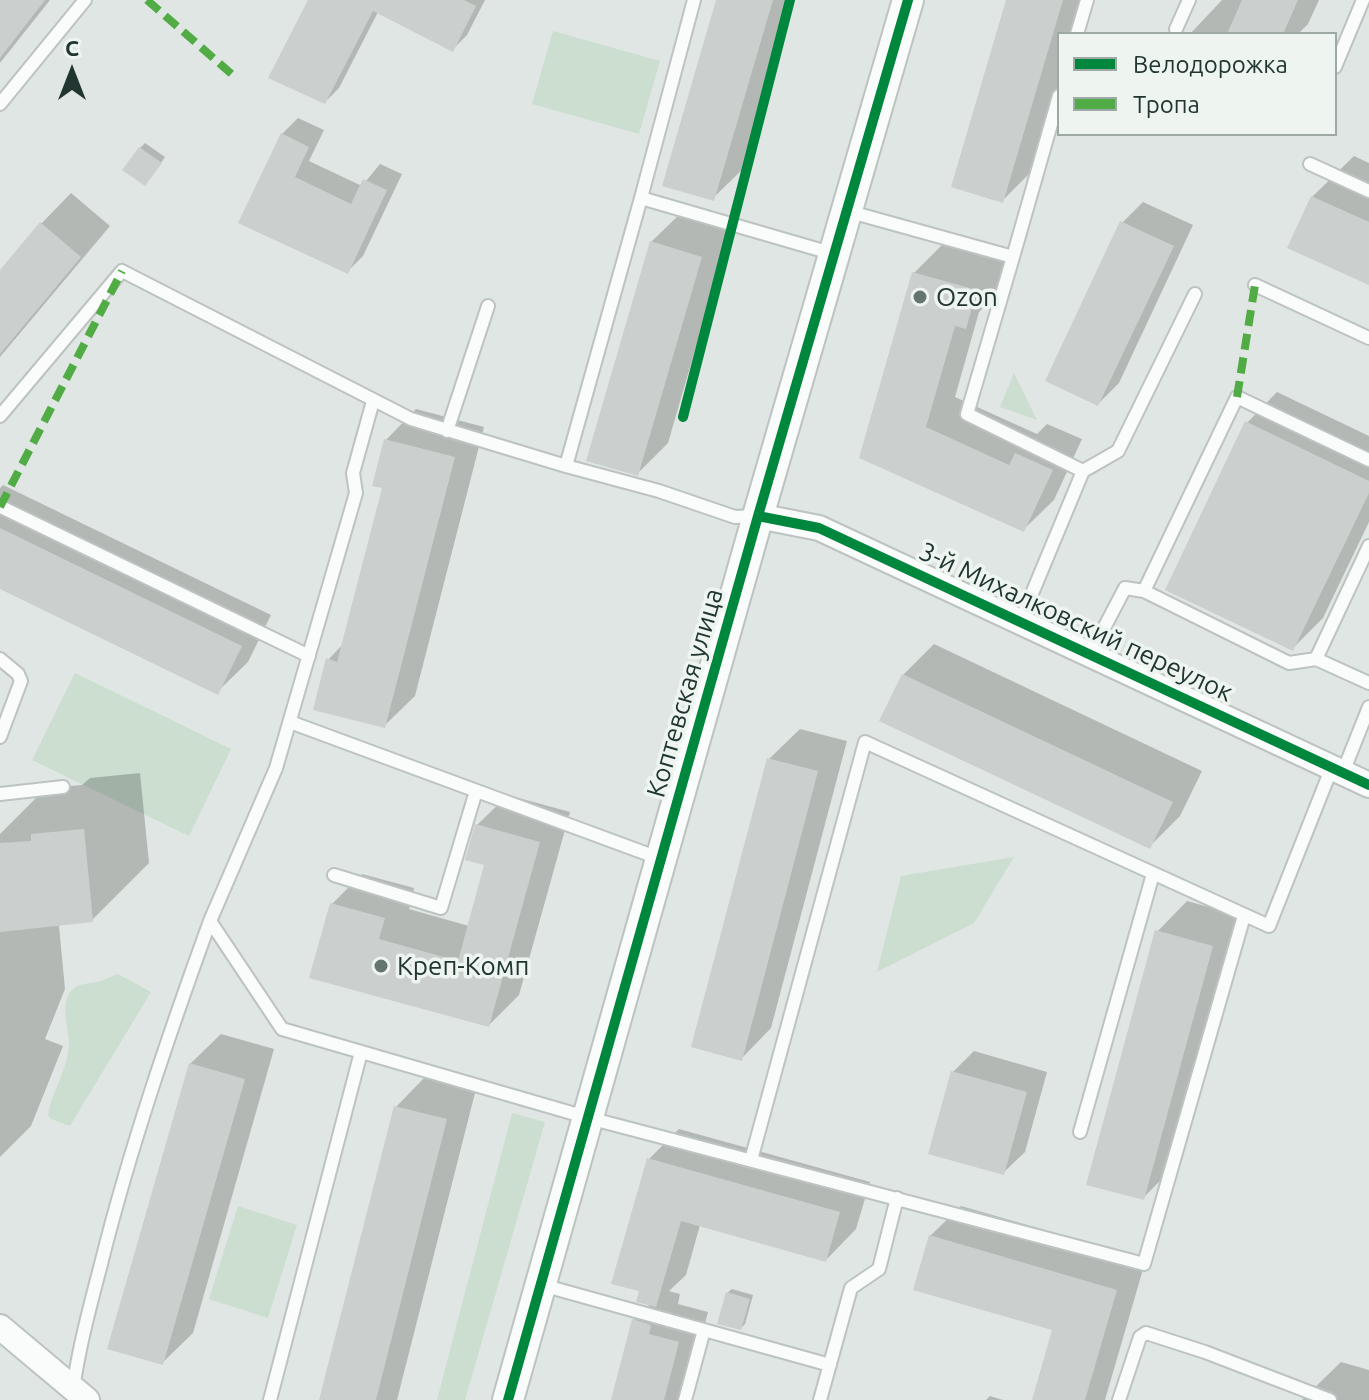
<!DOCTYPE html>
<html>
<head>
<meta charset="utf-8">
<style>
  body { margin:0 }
  #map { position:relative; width:1369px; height:1400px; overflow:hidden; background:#e0e6e3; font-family:Ubuntu,sans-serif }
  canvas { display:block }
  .legend { position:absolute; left:1057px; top:32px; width:280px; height:104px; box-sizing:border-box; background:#eef5f1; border:2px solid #9ca9a4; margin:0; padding:10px 14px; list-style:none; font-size:24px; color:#213630 }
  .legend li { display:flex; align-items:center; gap:16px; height:40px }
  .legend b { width:40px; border:2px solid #9ca9a4 }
  .north { position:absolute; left:32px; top:32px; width:80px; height:80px; -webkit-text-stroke:6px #eef5f1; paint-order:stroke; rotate:0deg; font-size:22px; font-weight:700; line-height:32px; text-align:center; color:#213630 }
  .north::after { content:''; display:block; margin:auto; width:28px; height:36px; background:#213630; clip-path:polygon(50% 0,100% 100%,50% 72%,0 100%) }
</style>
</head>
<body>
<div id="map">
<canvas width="1369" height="1400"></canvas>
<ul class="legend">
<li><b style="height:10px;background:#00873e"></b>Велодорожка</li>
<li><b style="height:10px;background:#52ac45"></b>Тропа</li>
</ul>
<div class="north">С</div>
</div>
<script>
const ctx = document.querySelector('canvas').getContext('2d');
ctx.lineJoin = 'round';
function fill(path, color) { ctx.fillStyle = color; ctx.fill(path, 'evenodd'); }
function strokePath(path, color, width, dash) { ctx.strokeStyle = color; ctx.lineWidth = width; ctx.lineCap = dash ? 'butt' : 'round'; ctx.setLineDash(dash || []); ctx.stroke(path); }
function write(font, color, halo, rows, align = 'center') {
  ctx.font = font + ' Ubuntu,sans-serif'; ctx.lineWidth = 7; ctx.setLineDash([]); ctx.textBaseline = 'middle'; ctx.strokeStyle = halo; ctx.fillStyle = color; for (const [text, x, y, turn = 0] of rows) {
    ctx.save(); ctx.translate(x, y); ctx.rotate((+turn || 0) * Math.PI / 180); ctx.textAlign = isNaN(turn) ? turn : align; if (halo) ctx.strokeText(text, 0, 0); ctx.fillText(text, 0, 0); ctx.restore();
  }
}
fill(new Path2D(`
  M553,31L660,61L639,134L532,104Z
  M1014,373L1037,420L1000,407Z
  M75,673L231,749L189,836L32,760Z
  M1014,857L974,923L877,972L901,876Z
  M118,974L151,992L70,1126L51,1119L48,1115C52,1091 68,1069 69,1044C69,1028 59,1003 72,990C80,982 91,984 101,981C107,979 112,976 118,974Z
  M512,1113L545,1122L465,1400H437Z
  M238,1206L297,1225L268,1318L209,1299Z`), '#cbded0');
fill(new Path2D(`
  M0,0H50L0,63Z
  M318,0H485L467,35L453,49L378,12L339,88L325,102Z
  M718,0H793L744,168L713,198Z
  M1008,0H1083L1073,34H1059V81L1033,170L1003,200Z
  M1222,0H1319L1308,24L1298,34H1190Z
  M298,118L324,130L309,161L362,186L380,164L402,174L363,256L347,272L241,222L282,134Z
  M145,143L165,157L150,179L140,148Z
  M1354,156L1369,163V283L1312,197Z
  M71,193L110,226L0,357V273L41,224Z
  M1143,202L1193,225L1119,383L1098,404L1122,223Z
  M682,212L731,226L668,443L637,474L651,242Z
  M945,242L1006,260L995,296L979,312L955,397L1037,434L1047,424L1082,439L1054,500L1023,530L862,457L914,273Z
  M1277,392L1369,436V522L1323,618L1292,649L1247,423Z
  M416,409L484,427L415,696L384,726L328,660L344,643L385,487L386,440Z
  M3,485L271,615L248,662L217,692L0,586V488Z
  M934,644L1202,771L1180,816L1150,846L903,675Z
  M800,729L847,741L771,1028L741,1059L769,759Z
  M140,773L149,863L92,920L61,924L59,926L65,989L45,1039L63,1046L31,1126L0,1157V834L46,788L82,785L90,778Z
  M508,795L570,812L519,995L489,1025L332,904L362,874L414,888L409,909L469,926L487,864L477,825Z
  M1187,901L1242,916L1174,1167L1143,1198L1157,932Z
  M221,1034L274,1049L193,1333L162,1363L190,1064Z
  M974,1051L1047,1072L1025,1152L1003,1173L953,1072Z
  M426,1076L476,1089L397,1400H321L396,1107Z
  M679,1129L870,1182L856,1229L826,1260L700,1225L686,1275L669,1291L680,1294L678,1304L708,1312L685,1400H613L634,1320L650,1304L649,1159Z
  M961,1206L1146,1259L1105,1400H1034L1054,1329L930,1236Z
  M732,1289L753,1295L745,1324L741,1328L727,1293Z
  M1341,1362L1369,1370V1400H1302Z
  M990,1396L1003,1400H986Z`), '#0003');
fill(new Path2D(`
  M0,0H45L0,58Z
  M308,0H464L476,6L453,52L373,11L325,104L268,78Z
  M716,0H773L714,201L662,186Z
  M1006,0H1063L1003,203L951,187Z
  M1242,0H1298L1283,34H1227Z
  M281,133L309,147L295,177L351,204L363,179L387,190L348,274L238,223Z
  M139,147L162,163L145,186L122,170Z
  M1311,196L1369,222V285L1287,248Z
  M1120,221L1174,246L1098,406L1045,381Z
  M40,222L81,257L0,354V270Z
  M650,241L702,257L638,476L586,461Z
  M912,272L977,290L966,329L955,326L926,427L1009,465L1015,453L1053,470L1024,532L859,458Z
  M1245,421L1369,481V493L1293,651L1165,590Z
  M384,439L455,457L385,728L313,710L326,658L337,662L382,488L372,486Z
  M0,528L242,646L218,695L0,589Z
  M902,674L1173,802L1150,849L879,721Z
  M767,758L818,771L742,1061L691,1047Z
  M475,824L540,842L489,1027L309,978L330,903L385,918L379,939L458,961L484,865L465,860Z
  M84,829L93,922L0,932V843L31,841V834Z
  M1155,930L1213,946L1144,1200L1086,1185Z
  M189,1063L245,1079L163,1365L107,1349Z
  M951,1071L1027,1092L1004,1175L928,1154Z
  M394,1106L447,1119L376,1400H319Z
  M647,1158L840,1212L826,1262L681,1221L656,1307L636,1302L639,1291L611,1284Z
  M929,1235L1117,1290L1085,1400H1032L1052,1330L913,1290Z
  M726,1292L750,1299L741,1330L717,1324Z
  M632,1319L651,1325L649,1334L679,1342L664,1400H611Z`), '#cbcfcd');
const service = new Path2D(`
  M694,0L641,198L834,254
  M1176,29L1189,0
  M1077,34L1087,0
  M1335,67L1363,0
  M0,104L85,0
  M1310,164L1369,191
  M847,211L1013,257L967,414L1083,471
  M1013,257L1059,96
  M1255,285L1369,338
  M373,401L353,473L356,493L276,768L210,921L282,1029L589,1118L1144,1264L1244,916
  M0,416L122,271L411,419L566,466L659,491L735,517L758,516
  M447,431L488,306
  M566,466L641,198
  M1,507L309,656
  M1144,591L1289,663L1316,659L1369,683
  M1021,620L1083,471L1118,451L1195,294
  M1086,651L1104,628L1125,588L1144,591L1237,397L1369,460
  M0,659L18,674L21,681L0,737
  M1316,659L1369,546
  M290,722L661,859
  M1343,772L1369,707
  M0,794L63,787
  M334,875L441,908L476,791
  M1080,1132L1153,874
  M751,1160L865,742L1269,926L1332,767
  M542,1285L704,1330L685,1400
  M704,1330L830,1365
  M73,1389C79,1347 90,1306 101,1264C130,1148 169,1034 210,921
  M270,1400L361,1052
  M820,1400L851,1288L879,1269L897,1198
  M1119,1400L1140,1337L1146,1333L1205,1352L1330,1400`);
const minor = new Path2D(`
  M758,516L819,528L1369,785
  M0,1327L87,1400`);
const tertiary = new Path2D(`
  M508,1400L758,516L908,0`);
strokePath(service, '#bdc3c0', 16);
strokePath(minor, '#bdc3c0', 28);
strokePath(tertiary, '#bdc3c0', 34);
strokePath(service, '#fafbfb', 12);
strokePath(minor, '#fafbfb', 24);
strokePath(tertiary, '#fafbfb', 30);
strokePath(new Path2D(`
  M147,0L234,76
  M1237,397L1255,285
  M0,507L122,271`), '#52ac45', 8, [16, 8]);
strokePath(new Path2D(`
  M683,417L790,0
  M758,516L819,528L1369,785
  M508,1400L758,516L908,0`), '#00873e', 10);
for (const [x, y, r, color] of [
  [920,297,8,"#64746f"],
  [381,966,8,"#64746f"]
]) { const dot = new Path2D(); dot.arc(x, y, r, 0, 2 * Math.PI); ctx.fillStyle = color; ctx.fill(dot); strokePath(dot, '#eef5f1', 3); }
write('26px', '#213630', '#eef5f1', [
  ["Ozon",936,297],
  ["Креп-Комп",397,966]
], 'left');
write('26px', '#213630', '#eef5f1', [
  ["3-й Михалковский переулок",1076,622,25],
  ["Коптевская улица",685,693,-74]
]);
</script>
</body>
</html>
